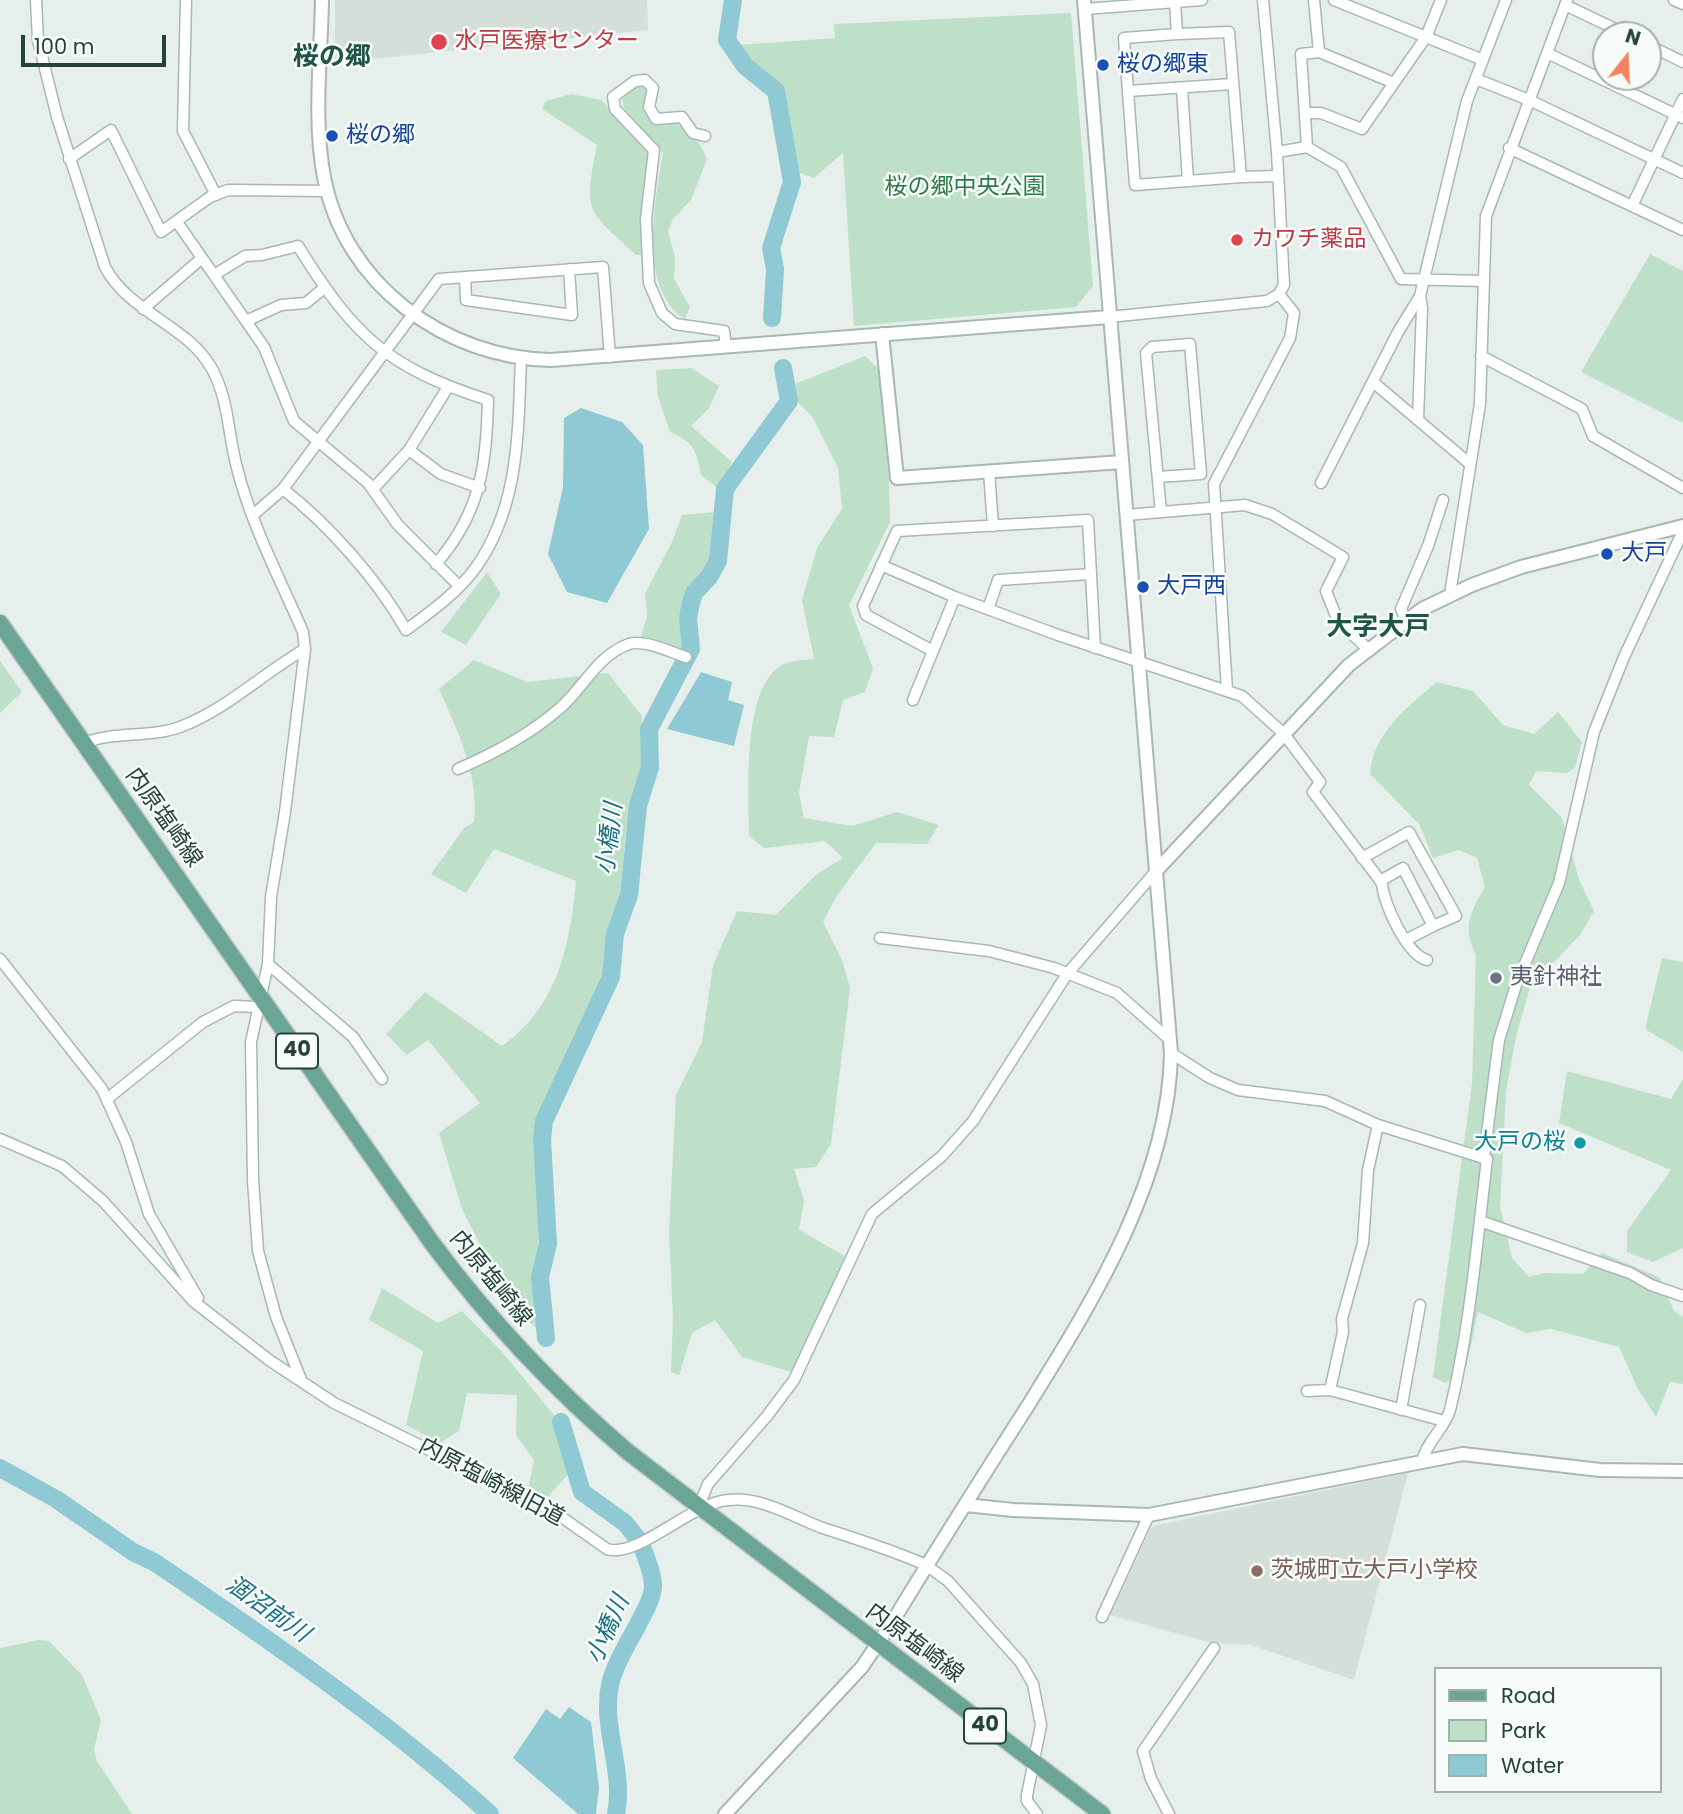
<!DOCTYPE html>
<html>
<head>
<meta charset="utf-8">
<style>
  body { margin:0 }
  #map { position:relative; width:1683px; height:1814px; overflow:hidden; background:#e6efeb; font-family:Poppins,sans-serif }
  canvas { display:block }
  .legend { position:absolute; left:1434px; top:1667px; width:228px; height:126px; box-sizing:border-box; background:#f7fbf9; border:2px solid #a3b1ad; margin:0; padding:9px 12px; list-style:none; font-size:21px; color:#24423a }
  .legend li { display:flex; align-items:center; gap:14px; height:35px }
  .legend b { width:35px; border:2px solid #a3b1ad }
  .north { position:absolute; left:1592px; top:21px; width:70px; height:70px; box-sizing:border-box; background:#f7fbf9; border:2px solid #a3b1ad; border-radius:50%; rotate:18deg; font-size:19px; font-weight:700; line-height:28px; text-align:center; color:#24423a }
  .north::after { content:''; display:block; margin:auto; width:24px; height:32px; background:#f4845f; clip-path:polygon(50% 0,100% 100%,50% 72%,0 100%) }
  .scale { position:absolute; left:21px; top:35px; width:145px; height:32px; box-sizing:border-box; border:4px solid #24423a; border-top:0; padding-left:9px; font-size:21px; line-height:24px; white-space:nowrap; color:#24423a; -webkit-text-stroke:5px #f7fbf9; paint-order:stroke }
</style>
</head>
<body>
<div id="map">
<canvas width="1683" height="1814"></canvas>
<ul class="legend">
<li><b style="height:9px;background:#6aa596"></b>Road</li>
<li><b style="height:19px;background:#bfe0c8"></b>Park</li>
<li><b style="height:19px;background:#8ec9d4"></b>Water</li>
</ul>
<div class="north">N</div>
<div class="scale">100 m</div>
</div>
<script>
const ctx = document.querySelector('canvas').getContext('2d');
ctx.lineJoin = 'round';
function fill(path, color) { ctx.fillStyle = color; ctx.fill(path, 'evenodd'); }
function strokePath(path, color, width, dash) { ctx.strokeStyle = color; ctx.lineWidth = width; ctx.lineCap = dash ? 'butt' : 'round'; ctx.setLineDash(dash || []); ctx.stroke(path); }
function write(font, color, halo, rows, align = 'center') {
  ctx.font = font + ' Poppins,"Noto Sans JP",sans-serif'; ctx.lineWidth = 5; ctx.setLineDash([]); ctx.textBaseline = 'middle'; ctx.strokeStyle = halo; ctx.fillStyle = color; for (const [text, x, y, turn = 0] of rows) {
    ctx.save(); ctx.translate(x, y); ctx.rotate((+turn || 0) * Math.PI / 180); ctx.textAlign = isNaN(turn) ? turn : align; if (halo) ctx.strokeText(text, 0, 0); ctx.fillText(text, 0, 0); ctx.restore();
  }
}
fill(new Path2D(`
  M335,0H647L648,30L335,63Z
  M1408,1473L1354,1680L1251,1645L1212,1643L1110,1615L1151,1528L1157,1525Z`), '#d4dfda');
fill(new Path2D(`
  M1071,13L1093,286L1076,307L854,326L843,153L814,178L797,172L781,93L757,71L738,45L835,38L834,24Z
  M637,86H644L647,91C641,111 649,134 673,122C689,130 701,143 707,159L691,200L673,219L668,231L675,257L674,279L690,307L685,319C637,288 655,201 663,153L624,108L622,99Z
  M571,94L601,100L644,144L649,157L641,221L644,255H636C587,209 583,214 597,145L542,109L545,101Z
  M1650,254L1683,271V423L1581,372Z
  M865,356L879,369L889,479L890,522L849,605L873,669L865,692L843,700L834,737L809,736L799,793L804,818L852,826L897,812L939,825L927,844L876,843L836,897L823,922L842,960L850,988L831,1144L816,1167L794,1169L804,1201L799,1230L845,1256L794,1373L742,1357L715,1320L692,1333L679,1375L671,1372L673,1318L669,1232L676,1095L702,1042L713,965L737,911L776,915L817,874L843,858L825,841L764,848L749,836C749,795 741,688 782,665C790,660 805,660 814,659L802,600L817,548L842,509L838,468L813,418L797,401L795,384Z
  M691,368L719,386L709,408L691,426L732,462L719,489L701,475C697,451 693,441 670,432L658,397L656,370Z
  M715,512L717,543L708,570L687,599L684,650L640,640L647,616L645,594L672,542L682,515Z
  M487,572L501,594L466,645L441,632Z
  M474,660L527,682L608,673L642,716V769L626,831L620,896L604,984L547,1096L533,1142L539,1218L536,1328L510,1304L462,1209L439,1133L480,1103L428,1040L407,1055L386,1034L425,992L502,1046C558,1007 570,945 576,881L494,849L466,893L431,874L464,828L474,822C479,774 458,732 439,689Z
  M0,661L22,692L0,713Z
  M1437,682L1473,691L1503,725L1534,734L1558,712L1582,742L1575,768L1566,773L1536,771L1529,785L1562,818L1579,880L1594,911L1580,935L1530,987L1516,1037L1506,1092L1500,1206L1512,1258L1529,1277L1544,1273L1583,1274L1602,1253L1660,1278L1674,1311L1683,1317V1384L1670,1382L1656,1417L1638,1389L1619,1347L1551,1329L1526,1333L1478,1312L1466,1368L1445,1383L1433,1377L1472,1083L1476,955C1462,926 1470,913 1485,887L1477,858L1459,850L1433,858L1419,824L1370,774C1373,733 1407,707 1437,682Z
  M1662,958L1683,962V1052L1645,1029Z
  M1567,1071L1671,1099L1683,1079V1248L1653,1262L1627,1252V1231L1671,1170L1559,1123Z
  M382,1288L438,1323L462,1311L504,1354L557,1419V1440L571,1471L545,1500L528,1490L534,1460L516,1435L517,1395L467,1393L459,1431L440,1443L406,1425L423,1351L369,1320Z
  M39,1640L49,1641L82,1675L101,1720L94,1749L97,1761L132,1814H0V1648Z`), '#bfe0c8');
fill(new Path2D(`
  M581,408L622,422L643,445L649,529L607,603L567,592L548,554L563,487L564,418Z
  M701,672L732,682L728,700L744,705L734,746L667,729Z
  M569,1707L591,1722L599,1788L596,1814H578L513,1758L546,1709L560,1719Z`), '#8ec9d4');
strokePath(new Path2D(`
  M733,0L727,40L745,66L776,91L792,182L771,248L775,269L772,318
  M546,1338L540,1277L548,1244L542,1139L544,1121L611,977L615,934L629,895L638,806L650,767L649,729L691,649L688,618L691,603L694,593L709,577L718,561L725,489L789,401L783,368
  M561,1422L582,1492L625,1523L637,1538
  M0,1468L56,1499L133,1552L154,1562C270,1640 386,1720 490,1814
  M616,1814C625,1771 601,1727 610,1685C616,1654 653,1608 653,1586C653,1573 647,1561 643,1549`), '#8ec9d4', 18);
const minor = new Path2D(`
  M36,0L38,40L57,117L105,267C129,313 188,325 212,369C229,400 228,435 237,468C251,524 280,579 303,632L305,649L285,812L271,897L268,964L251,1042L253,1180L258,1251L276,1317L302,1382
  M186,0L183,131L216,195
  M1263,0L1277,152L1307,147L1341,167L1401,279L1483,281
  M1334,0L1483,60
  M1674,0L1683,4
  M1175,2L1177,34L1229,32L1241,177L1278,176
  M1565,5L1628,35
  M1085,9L1202,0
  M1177,34L1124,38L1135,185L1241,177
  M1648,45L1683,62
  M1319,52L1394,83
  M1547,53L1683,118
  M1476,79L1529,100L1683,173
  M1182,88L1188,181
  M1128,91L1233,84
  M1305,113H1321L1362,129L1426,37L1441,0
  M705,136L693,133L682,117L656,119L649,107L653,88L645,80L635,81L613,97L615,109L654,150L646,219L649,283L662,313L675,324L724,331L726,347
  M1307,147L1301,54L1319,52L1314,0
  M1509,148L1683,230
  M69,159L111,130L161,232L210,197L228,190L327,191
  M1632,206L1683,99
  M177,222L264,347L294,421L368,483L398,525L459,586
  M214,275L245,256L262,255L298,246C354,336 386,367 488,400C486,466 481,512 436,564
  M465,277L466,300L572,315L569,269
  M143,309L202,258
  M1109,317L1267,301L1279,294L1284,285L1277,152
  M246,321L281,305L306,303L324,288
  M1481,356L1582,409L1593,436L1683,488
  M1373,382L1470,464
  M1418,419L1422,308L1420,296
  M409,450L441,474L480,488
  M989,471L993,526
  M1158,477L1201,474L1190,344L1152,347L1146,353L1161,512
  M1321,483L1398,332L1420,296L1467,101L1506,0
  M283,489C328,524 378,580 406,630C430,612 456,594 474,570C520,508 518,431 521,358
  M373,489L409,450L448,387
  M253,515L283,489L439,279L603,267L610,357
  M1126,515L1245,505L1272,514L1343,557L1326,591L1338,621L1368,649
  M881,565L955,597L1058,635L1242,696L1284,734L1320,782L1313,792L1382,883C1383,903 1407,955 1427,960
  M1450,594L1480,404L1486,216L1567,0
  M988,609L998,580L1091,574
  M1406,620L1401,609L1428,546L1443,500
  M933,651L866,615L863,606L897,531L1088,520L1095,648
  M1227,690L1214,484L1290,338L1294,313L1279,294
  M913,700L955,597
  M84,743C114,731 150,738 180,727C227,709 262,674 305,649
  M458,769C493,754 530,734 559,709C584,688 596,656 629,644C644,639 670,652 686,657
  M1362,858L1409,832L1456,916L1433,926
  M1380,881L1403,868L1433,926L1406,940
  M880,938L989,951L1054,968L1117,993L1170,1040
  M0,959L102,1089L126,1142L149,1214L198,1298
  M268,964L353,1037L382,1079
  M1171,1053L1210,1078L1238,1090L1325,1101L1378,1125L1487,1159C1477,1242 1470,1328 1450,1410C1445,1428 1427,1441 1422,1461
  M107,1099L203,1022L234,1006L257,1007
  M0,1139L62,1166L103,1201L193,1301L269,1360L334,1403L553,1511L607,1549C637,1559 691,1503 728,1500C760,1496 792,1516 820,1527C856,1539 892,1550 926,1565L948,1581L1021,1663L1033,1684L1041,1725L1027,1795V1801L1037,1814
  M1484,1157L1499,1040L1516,985L1559,883L1594,732L1624,657L1683,531
  M1480,1221L1630,1273L1651,1285L1683,1296
  M1330,1390L1343,1332L1342,1319L1363,1243L1368,1170L1378,1125
  M1307,1391L1330,1390L1444,1421
  M1401,1410L1420,1305
  M698,1508L708,1484L767,1416L794,1380L872,1214L942,1156L973,1121L1067,974L1157,870
  M1102,1617L1149,1515
  M1169,1814L1151,1779L1143,1751L1214,1648`);
const tertiary = new Path2D(`
  M322,0C321,57 313,120 324,177C344,284 445,358 551,360L1109,317
  M882,334L897,478L1122,462
  M1157,870L1349,665L1422,609L1472,585L1521,567L1683,526
  M966,1505L1013,1510L1149,1515L1463,1454L1600,1470L1683,1471
  M725,1814L862,1667L893,1621C937,1548 983,1476 1029,1404C1094,1299 1169,1179 1171,1053L1084,0`);
const primary = new Path2D(`
  M0,623L432,1243C490,1321 554,1389 628,1452L1102,1814`);
strokePath(minor, '#a8b8b2', 13);
strokePath(tertiary, '#a8b8b2', 16);
strokePath(primary, '#c2cac8', 19);
strokePath(minor, '#fff', 10);
strokePath(tertiary, '#fff', 12);
strokePath(primary, '#6aa596', 16);
for (const [x, y, r, color] of [
  [439,42,9,"#e0444e"],
  [1103,65,7,"#1a4fb4"],
  [332,136,7,"#1a4fb4"],
  [1237,240,7,"#e0444e"],
  [1607,554,7,"#1a4fb4"],
  [1143,587,7,"#1a4fb4"],
  [1496,978,7,"#6b7280"],
  [1580,1143,7,"#0f9aa8"],
  [1257,1571,7,"#8d6e63"]
]) { const dot = new Path2D(); dot.arc(x, y, r, 0, 2 * Math.PI); ctx.fillStyle = color; ctx.fill(dot); strokePath(dot, '#f7fbf9', 2.5); }
for (const [x, y, w] of [
  [297,1051,42],
  [985,1726,42]
]) { const box = new Path2D(); box.roundRect(x - w / 2, y - 17.5, w, 35, 5); ctx.fillStyle = '#f7fbf9'; ctx.fill(box); strokePath(box, '#24423a', 2); }
write('bold 21px', '#24423a', null, [
  ["40",297,1051],
  ["40",985,1726]
]);
write('23px', '#be3a42', '#f7fbf9', [
  ["水戸医療センター",455,42],
  ["カワチ薬品",1251,240]
], 'left');
write('23px', '#164399', '#f7fbf9', [
  ["桜の郷東",1117,65],
  ["桜の郷",346,136],
  ["大戸",1621,554],
  ["大戸西",1157,587]
], 'left');
write('23px', '#2d7a4b', '#f7fbf9', [
  ["桜の郷中央公園",965,188]
]);
write('23px', '#24423a', '#f7fbf9', [
  ["内原塩崎線",163,818,55],
  ["内原塩崎線",490,1279,51],
  ["内原塩崎線旧道",491,1483,28],
  ["内原塩崎線",914,1644,37]
]);
write('23px', '#5b616d', '#f7fbf9', [
  ["夷針神社",1510,978]
], 'left');
write('23px', '#0d838f', '#f7fbf9', [
  ["大戸の桜",1566,1143]
], 'right');
write('23px', '#785e54', '#f7fbf9', [
  ["茨城町立大戸小学校",1271,1571]
], 'left');
write('italic 24px', '#1c6f80', '#f7fbf9', [
  ["小橋川",611,839,-83],
  ["涸沼前川",267,1610,35],
  ["小橋川",609,1630,-66]
]);
write('bold 26px', '#1f5548', '#f7fbf9', [
  ["桜の郷",332,58],
  ["大字大戸",1378,628]
]);
</script>
</body>
</html>
